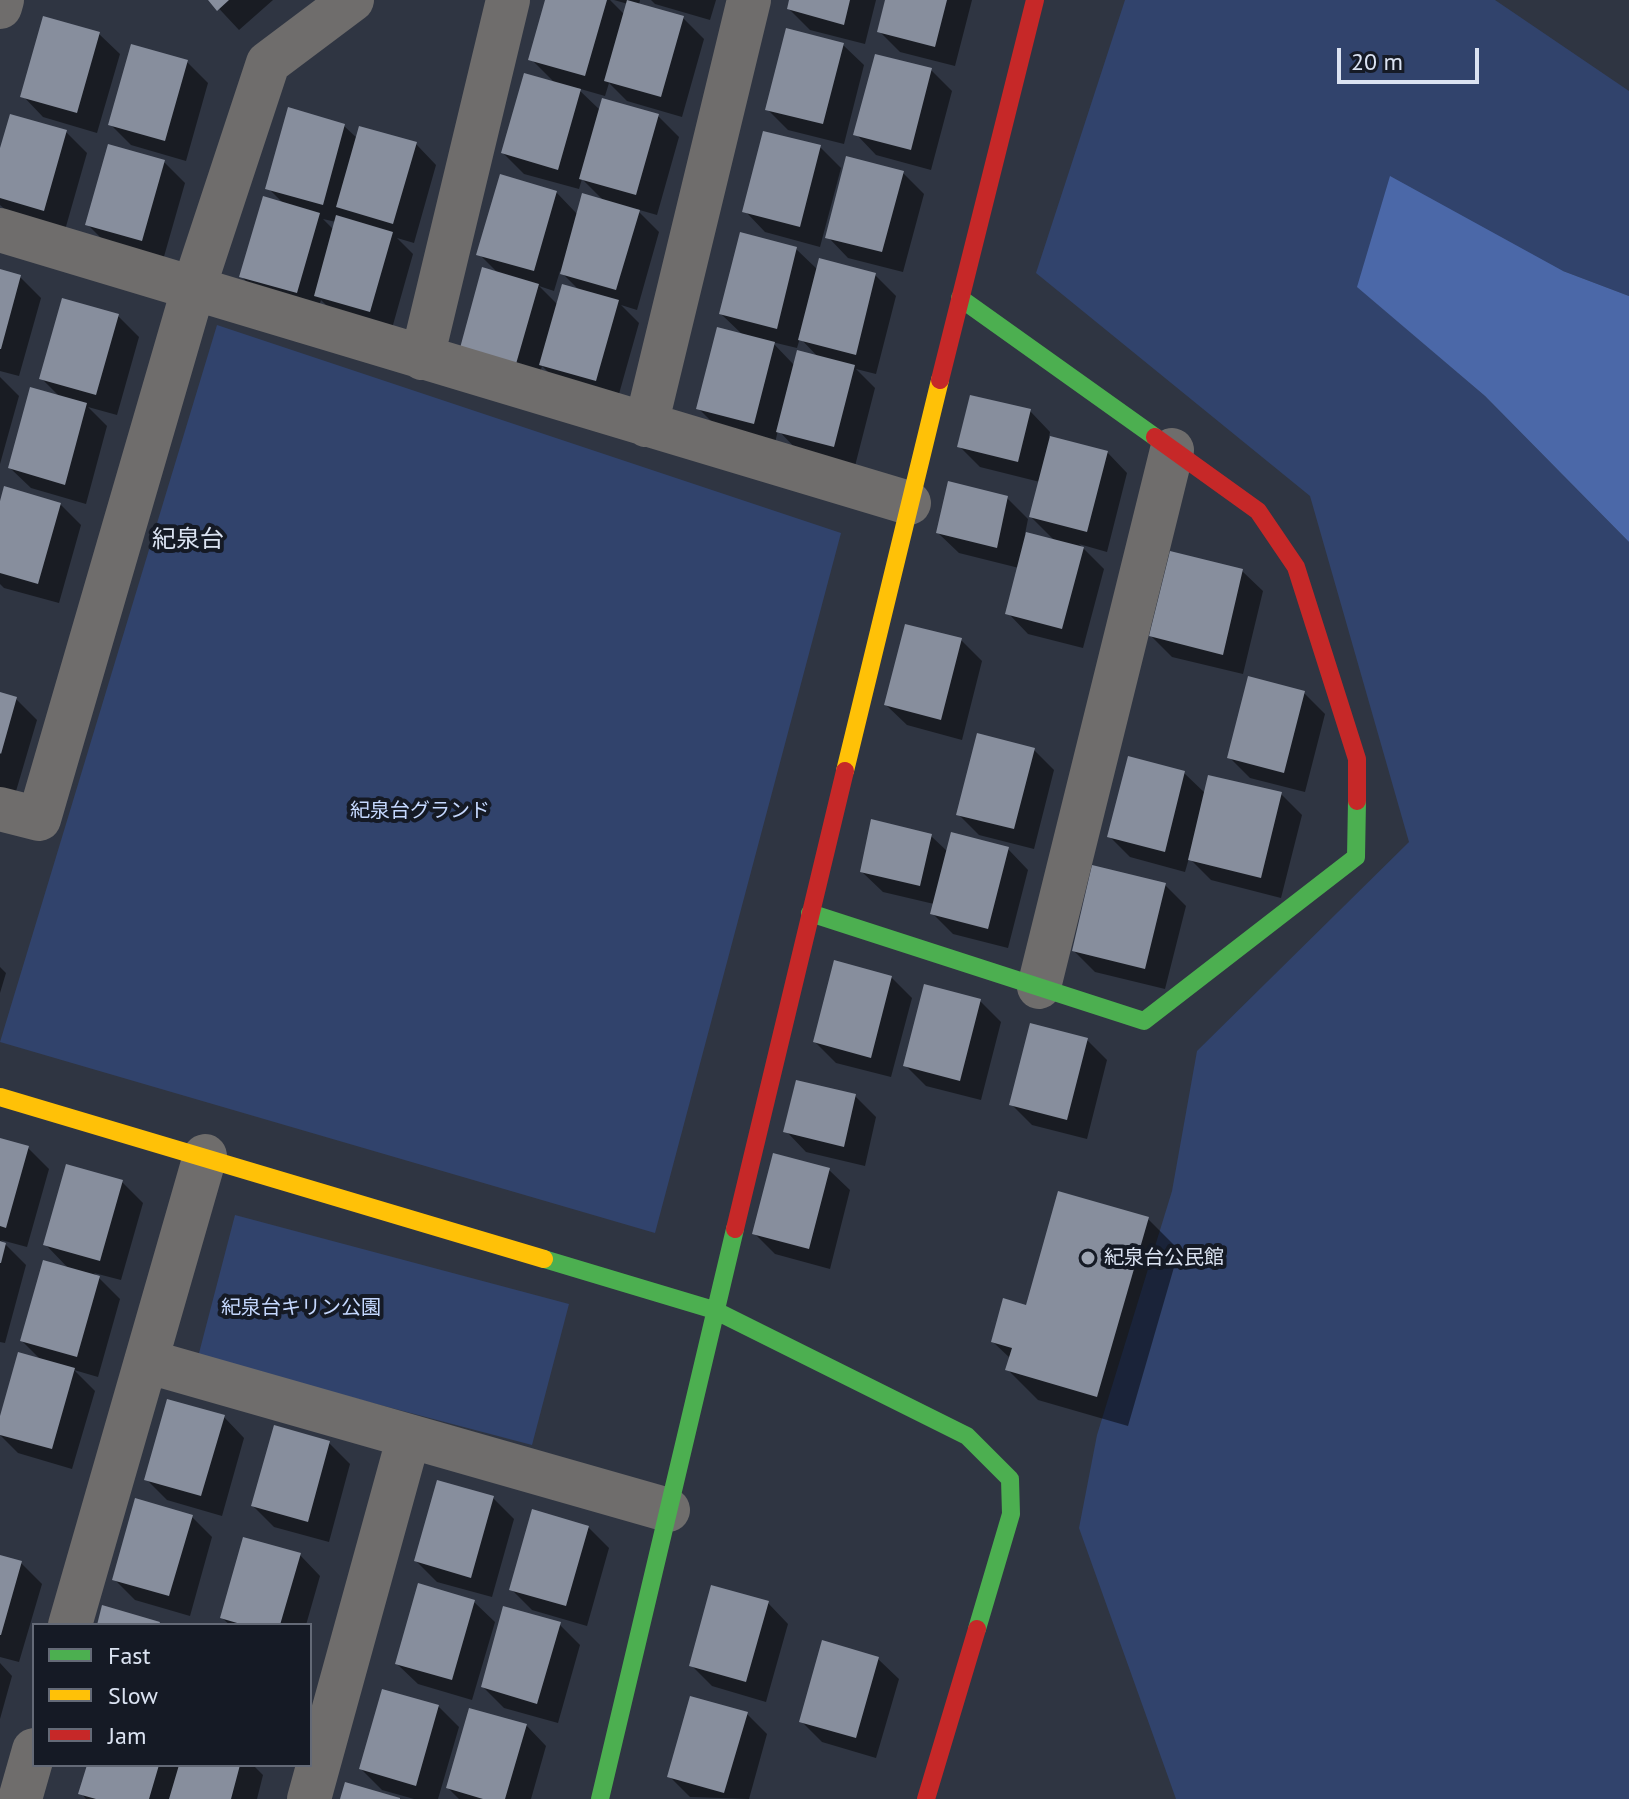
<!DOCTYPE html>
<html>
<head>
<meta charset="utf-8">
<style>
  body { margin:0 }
  #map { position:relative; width:1629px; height:1799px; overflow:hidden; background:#2f3542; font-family:"PT Sans",sans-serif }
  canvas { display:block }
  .legend { position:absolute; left:32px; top:1623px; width:280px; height:144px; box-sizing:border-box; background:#151a25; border:2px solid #646a77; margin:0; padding:10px 14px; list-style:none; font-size:24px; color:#dbe3f2 }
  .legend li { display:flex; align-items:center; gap:16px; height:40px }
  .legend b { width:40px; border:2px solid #646a77 }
  .scale { position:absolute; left:1337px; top:48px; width:142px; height:36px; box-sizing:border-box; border:4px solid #dbe3f2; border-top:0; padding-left:10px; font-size:24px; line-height:28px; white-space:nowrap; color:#dbe3f2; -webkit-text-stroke:6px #151a25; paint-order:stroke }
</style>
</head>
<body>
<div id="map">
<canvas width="1629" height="1799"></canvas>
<ul class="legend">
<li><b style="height:10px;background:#4caf50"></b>Fast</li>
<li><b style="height:10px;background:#ffc107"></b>Slow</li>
<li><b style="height:10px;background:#c62828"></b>Jam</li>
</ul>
<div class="scale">20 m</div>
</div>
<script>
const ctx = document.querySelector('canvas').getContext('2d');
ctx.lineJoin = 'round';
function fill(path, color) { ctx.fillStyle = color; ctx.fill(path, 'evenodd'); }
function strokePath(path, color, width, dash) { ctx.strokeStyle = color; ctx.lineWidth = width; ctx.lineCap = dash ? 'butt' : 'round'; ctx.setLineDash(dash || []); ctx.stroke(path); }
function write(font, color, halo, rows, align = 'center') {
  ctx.font = font + ' "PT Sans","Noto Sans JP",sans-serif'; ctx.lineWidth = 8; ctx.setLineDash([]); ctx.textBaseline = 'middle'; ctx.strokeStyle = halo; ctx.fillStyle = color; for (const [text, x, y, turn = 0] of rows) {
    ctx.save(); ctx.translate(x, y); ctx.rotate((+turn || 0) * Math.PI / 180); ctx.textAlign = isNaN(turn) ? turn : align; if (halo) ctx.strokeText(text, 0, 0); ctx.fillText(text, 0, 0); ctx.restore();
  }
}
fill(new Path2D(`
  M1125,0H1495L1629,91V296L1563,271L1358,287L1485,396L1629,542V1799H1176L1079,1528L1097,1435L1172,1191L1197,1051L1409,842L1310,496L1036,273Z
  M217,325L841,533L655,1233L0,1042Z
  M235,1215L569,1304L532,1445L198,1357Z`), '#31436c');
fill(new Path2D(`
  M1390,176L1563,271L1629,296V542L1485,396L1357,287Z`), '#4b68a8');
fill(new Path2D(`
  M211,0H273L239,30Z
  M547,0H610L625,15L628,4L614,0H640L639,5L683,18L704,39L682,117L627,101L609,83L605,96L577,88L601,111L604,100L658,116L679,137L657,215L636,209L659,232L637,310L621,305L639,323L617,401L562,386L542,366L537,384L462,348L499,274L479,254L556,192L578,215L604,201L582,179L579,189L524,174L503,153L555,83L531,59ZM560,271L580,291L558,305L539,286L554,291Z
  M651,0H716L710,20L655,4Z
  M791,0H876L865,44L810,30L789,9Z
  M887,0H972L955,66L900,52L879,31Z
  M99,34L120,54L97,133L43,117L23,96Z
  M843,45L864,65L844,144L788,130L767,109Z
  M187,62L208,83L186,161L131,145L110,124Z
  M931,70L952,91L931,170L876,155L856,134Z
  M344,126L358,139L416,144L436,165L414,243L397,238L413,254L391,332L337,316L321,300L317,313L262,298L242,277L284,204L268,188ZM323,219L336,222L334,230Z
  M66,132L87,153L65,230L10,214L0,205V155Z
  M820,147L841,168L820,247L765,232L745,211Z
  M164,162L185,183L163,260L108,245L88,225Z
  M903,173L924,194L903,272L848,258L828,237Z
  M796,249L818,270L875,275L896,296L876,374L856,369L875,388L855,466L799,452L778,430L775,443L719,429L699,409L744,336L721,314ZM800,338L819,358L795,366L772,342L797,348Z
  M0,271L20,277L41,298L19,376L0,371Z
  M63,301L118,316L139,337L117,415L88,407L107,426L86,504L31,488L10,468L60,397L41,378Z
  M0,377L19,396L0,464Z
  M1030,411L1050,432L1049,437L1107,452L1127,473L1107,552L1079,544L1104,569L1083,648L1028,634L1008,613L1019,568L959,553L938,533L1007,498L1028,519L1025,534L1056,542L1031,517L1040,482L980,467L959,446Z
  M0,500L60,504L81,525L59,603L4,588L0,584Z
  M1242,571L1263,591L1243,674L1172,657L1151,636Z
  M906,626L961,640L982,661L962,740L907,725L886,705Z
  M1304,693L1325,714L1305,792L1250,778L1229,757Z
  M0,694L16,699L37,720L14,798L0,794Z
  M1034,750L1054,770L1034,849L979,835L958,814Z
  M1184,773L1206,794H1281L1302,815L1281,898L1211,880L1189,858L1185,872L1130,857L1109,836Z
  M931,836L948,852L1008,849L1028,870L1008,948L953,934L932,913L934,904L883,892L862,872Z
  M1165,885L1186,906L1165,989L1095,972L1074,951Z
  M0,967L6,973L0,993Z
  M891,977L912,998L891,1077L836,1063L815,1042Z
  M980,1001L1001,1022L981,1100L926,1086L905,1065Z
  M1087,1040L1107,1060L1087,1139L1032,1125L1011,1104Z
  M855,1096L876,1117L865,1166L806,1152L786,1131Z
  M0,1140L28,1148L49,1169L27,1247L1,1240L26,1265L5,1343L0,1342Z
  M829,1170L850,1190L830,1269L775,1254L754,1233Z
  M122,1182L143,1203L121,1280L94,1273L120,1299L98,1377L74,1370L95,1391L72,1469L18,1453L0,1435V1423L42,1361L22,1341L70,1270L45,1244Z
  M1148,1219L1179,1250L1128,1426L1038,1400L1008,1370L1011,1359L993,1342L1027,1307Z
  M224,1417L244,1438L222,1516L167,1500L146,1479Z
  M329,1443L350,1464L329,1542L274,1527L253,1506Z
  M493,1498L514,1519L492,1597L437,1582L416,1561Z
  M192,1517L212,1537L190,1616L135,1600L114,1579Z
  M588,1527L609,1548L587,1626L532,1610L511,1589Z
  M300,1555L320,1576L306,1625H230L222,1618Z
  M0,1557L21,1563L42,1584L19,1662L0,1657Z
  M474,1602L495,1622L472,1700L418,1684L397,1664Z
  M768,1603L788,1624L766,1702L712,1686L691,1665Z
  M559,1624L580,1645L558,1723L504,1708L483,1687Z
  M878,1659L899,1679L876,1758L822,1742L801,1721Z
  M0,1663L12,1676L0,1719Z
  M438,1706L459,1727L438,1799H414L382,1790L361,1769Z
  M747,1714L767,1734L749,1799L690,1797L669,1776Z
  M526,1725L546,1746L531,1799H459L448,1788Z
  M89,1765H253L263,1775L257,1799H86L81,1793Z`), '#0007');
fill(new Path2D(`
  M208,0H229L217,11Z
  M545,0H607L585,76L528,60Z
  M627,0L684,16L661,97L604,81Z
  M789,0H850L844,25L787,9Z
  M885,0H947L935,47L877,32Z
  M43,16L100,32L77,113L20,97Z
  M786,28L844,43L823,124L765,110Z
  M131,44L188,60L165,141L108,125Z
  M875,54L932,68L911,150L853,135Z
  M524,73L581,89L558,170L501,153Z
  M602,98L659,114L636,195L579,179Z
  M288,107L345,124L323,205L265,189Z
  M10,114L67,130L44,211L0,198V148Z
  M359,126L417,142L393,224L336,207Z
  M763,131L821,145L800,227L742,212Z
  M108,144L165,160L142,241L85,225Z
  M846,156L904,171L882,252L825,238Z
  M500,174L557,191L534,271L476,255Z
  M582,193L640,210L616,290L560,274Z
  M263,196L320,213L297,293L239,277Z
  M336,215L393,232L370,312L314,296Z
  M740,232L797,247L777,329L719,314Z
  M819,258L876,273L856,355L798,340Z
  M482,267L539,284L516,364L460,348Z
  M0,269L21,275L1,349H0Z
  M562,284L619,300L596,381L539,365Z
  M62,298L119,314L96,395L39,379Z
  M717,327L775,342L754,424L696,409Z
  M797,350L855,365L834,447L776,432Z
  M30,387L87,403L65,485L8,468Z
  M970,395L1031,409L1018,462L957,447Z
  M1050,436L1108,451L1087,532L1029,517Z
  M948,481L1008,496L997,548L936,533Z
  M4,486L61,503L38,584L0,573V501Z
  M1026,532L1084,547L1062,629L1005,614Z
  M1170,551L1243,569L1223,655L1149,636Z
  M905,624L962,638L941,720L884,705Z
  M1248,676L1305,691L1284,773L1227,758Z
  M0,692L17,697L1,754L0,753Z
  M977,733L1035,748L1014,829L956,815Z
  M1128,756L1185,771L1165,852L1107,837Z
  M1208,775L1282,792L1261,878L1188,860Z
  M871,819L932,834L920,886L860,872Z
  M951,832L1009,847L988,929L930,914Z
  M1092,865L1166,883L1145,969L1072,951Z
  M834,960L892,976L871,1058L813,1042Z
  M924,984L981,999L960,1081L903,1066Z
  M1030,1023L1088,1038L1067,1120L1009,1105Z
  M796,1080L856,1094L844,1147L783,1132Z
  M0,1138L29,1146L6,1228L0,1226Z
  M773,1153L830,1168L809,1249L752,1234Z
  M66,1164L123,1180L100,1261L43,1245Z
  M1058,1191L1149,1217L1097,1397L1005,1370L1012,1348L991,1342L1003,1298L1026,1305Z
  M0,1241L6,1243L1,1263H0Z
  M43,1260L100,1276L77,1357L20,1341Z
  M18,1352L75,1368L52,1449L0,1435V1416Z
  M167,1399L225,1415L201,1496L144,1480Z
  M274,1425L330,1441L308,1522L251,1506Z
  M437,1480L494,1496L471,1578L414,1561Z
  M135,1498L193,1515L169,1596L112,1580Z
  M532,1509L589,1526L566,1606L509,1590Z
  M243,1537L301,1553L280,1625H244L220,1618Z
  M0,1555L22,1561L1,1635H0Z
  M418,1583L475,1600L452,1680L395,1664Z
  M711,1585L769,1601L746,1682L689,1666Z
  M102,1605L160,1622L159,1625H97Z
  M503,1606L561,1622L537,1704L481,1687Z
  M822,1640L879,1657L856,1738L799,1722Z
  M382,1689L439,1705L416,1786L359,1769Z
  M690,1696L748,1712L724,1793L667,1777Z
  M469,1708L527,1724L505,1799H483L446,1788Z
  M87,1765H159L149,1799H96L78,1794Z
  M179,1765H240L231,1799H169Z
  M345,1782L400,1798V1799H340Z`), '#878e9d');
strokePath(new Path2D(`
  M0,7L2,0
  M0,230L909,503
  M422,358L508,0
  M646,425L749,0
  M0,809L39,819L193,290L268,63L352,0
  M1039,987L1172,450
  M146,1361L668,1510
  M70,1625L205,1156
  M20,1799L34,1750
  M309,1799L409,1436`), '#6f6d6c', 44);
strokePath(new Path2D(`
  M960,298L1155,437
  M810,913L1144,1021L1356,857L1357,801
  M544,1259L714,1310L967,1436L1010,1479L1011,1514L977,1629
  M600,1799L735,1229`), '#4caf50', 18);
strokePath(new Path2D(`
  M845,771L940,380
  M0,1097L544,1259`), '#ffc107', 18);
strokePath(new Path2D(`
  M940,380L1035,0
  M1155,437L1258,511L1296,567L1357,759V801
  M735,1229L845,771
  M926,1799L977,1629`), '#c62828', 18);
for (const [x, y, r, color] of [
  [1088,1258,8,"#9fa6b4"]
]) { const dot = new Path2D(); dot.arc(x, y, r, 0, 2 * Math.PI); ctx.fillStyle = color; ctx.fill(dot); strokePath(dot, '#151a25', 3); }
write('20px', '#c5d8fe', '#151a25', [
  ["紀泉台グランド",420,811],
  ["紀泉台キリン公園",301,1308]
]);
write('20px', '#dbe3f2', '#151a25', [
  ["紀泉台公民館",1104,1258]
], 'left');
write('24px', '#dbe3f2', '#151a25', [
  ["紀泉台",188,540]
]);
</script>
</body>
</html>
